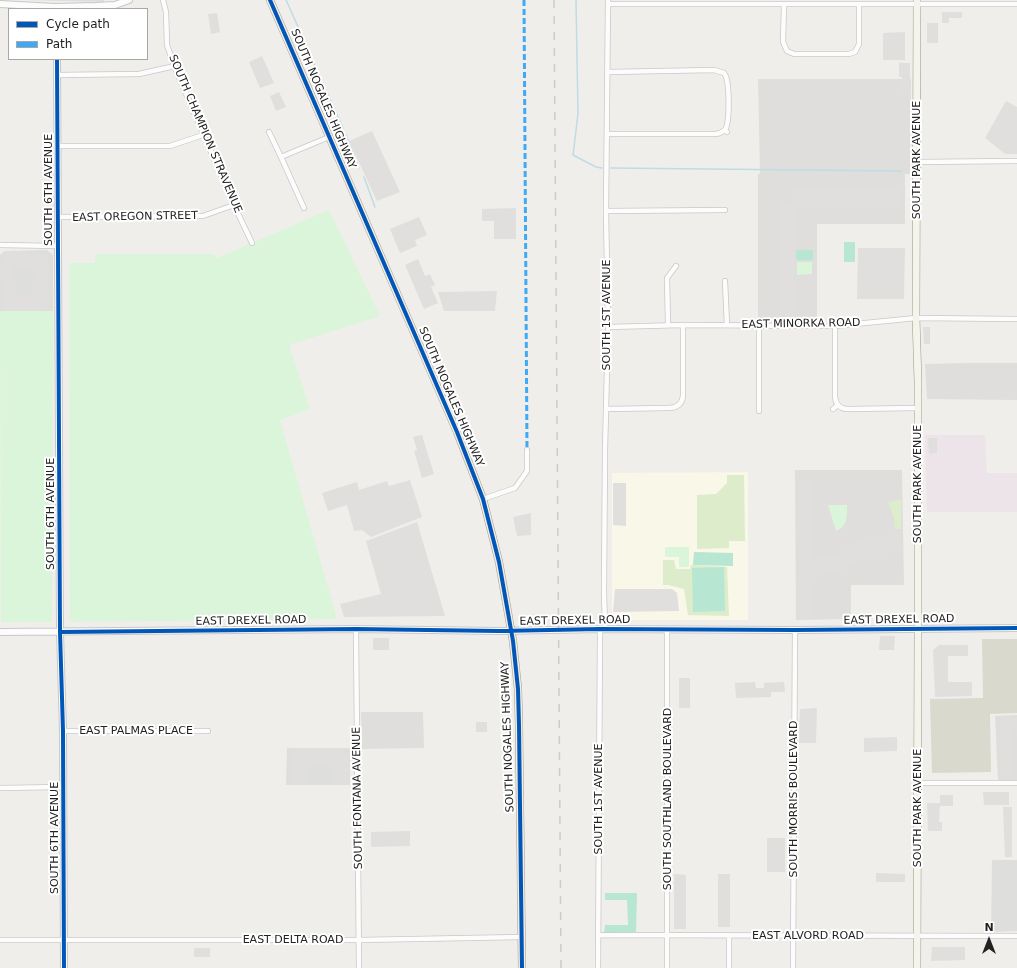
<!DOCTYPE html>
<html>
<head>
<meta charset="utf-8">
<style>
  body { margin:0 }
  #map { position:relative; width:1017px; height:968px; overflow:hidden; background:#f0eeeb; font-family:"DejaVu Sans",sans-serif }
  canvas { display:block }
  .legend { position:absolute; left:8px; top:8px; width:140px; height:52px; box-sizing:border-box; background:#fff; border:1px solid #a7a7a7; margin:0; padding:5px 7px; list-style:none; font-size:12px; color:#222 }
  .legend li { display:flex; align-items:center; gap:8px; height:20px }
  .legend b { width:20px; border:1px solid #a7a7a7 }
  .north { position:absolute; left:969px; top:920px; width:40px; height:40px; -webkit-text-stroke:3px #fff; paint-order:stroke; rotate:0deg; font-size:11px; font-weight:700; line-height:16px; text-align:center; color:#222 }
  .north::after { content:''; display:block; margin:auto; width:14px; height:18px; background:#222; clip-path:polygon(50% 0,100% 100%,50% 72%,0 100%) }
</style>
</head>
<body>
<div id="map">
<canvas width="1017" height="968"></canvas>
<ul class="legend">
<li><b style="height:5px;background:#0057b8"></b>Cycle path</li>
<li><b style="height:5px;background:#3fa9f5"></b>Path</li>
</ul>
<div class="north">N</div>
</div>
<script>
const ctx = document.querySelector('canvas').getContext('2d');
ctx.lineJoin = 'round';
function fill(path, color) { ctx.fillStyle = color; ctx.fill(path, 'evenodd'); }
function strokePath(path, color, width, dash) { ctx.strokeStyle = color; ctx.lineWidth = width; ctx.lineCap = dash ? 'butt' : 'round'; ctx.setLineDash(dash || []); ctx.stroke(path); }
function write(font, color, halo, rows, align = 'center') {
  ctx.font = font + ' "DejaVu Sans",sans-serif'; ctx.lineWidth = 4; ctx.setLineDash([]); ctx.textBaseline = 'middle'; ctx.strokeStyle = halo; ctx.fillStyle = color; for (const [text, x, y, turn = 0] of rows) {
    ctx.save(); ctx.translate(x, y); ctx.rotate((+turn || 0) * Math.PI / 180); ctx.textAlign = isNaN(turn) ? turn : align; if (halo) ctx.strokeText(text, 0, 0); ctx.fillText(text, 0, 0); ctx.restore();
  }
}
fill(new Path2D(`
  M24,0H104V2Z
  M758,79H911L910,174H905V224H817V318H758V174H760Z
  M964,363H1017V400L927,399L925,364Z
  M795,470H902L904,585H851V619L796,620Z
  M361,712H423L424,748L362,749Z
  M1017,715V782L998,781L995,716Z`), '#dfdedc');
fill(new Path2D(`
  M925,435H985L987,473H1017V512H927Z`), '#ede4e9');
fill(new Path2D(`
  M748,472V620H612V473Z`), '#f8f7e8');
fill(new Path2D(`
  M47,250L53,255V311H0V255L4,251Z
  M287,748H350V785H286Z
  M992,860H1017V931L991,932Z`), '#dededc');
fill(new Path2D(`
  M982,639H1017V713L990,714L991,772L932,773L930,699L983,698Z`), '#d9d9cd');
fill(new Path2D(`
  M727,475H744L745,541H729V548L697,549V495L716,494L727,483Z
  M901,499V529H895L894,518L888,502Z
  M663,560H674L676,569H690L691,565L727,567L729,616L688,615L684,589L668,585H663Z`), '#ddeccb');
fill(new Path2D(`
  M329,210L380,316L289,345L310,409L280,420L337,619L70,622L69,263H95V254H213L217,258Z
  M797,262H812V274L797,275Z
  M0,311H53L52,622H1Z
  M828,505H847C847,516 848,526 836,531Z
  M665,547H689V567H679V557H665Z`), '#daf5da');
fill(new Path2D(`
  M844,242H855V262H844Z
  M796,250H813V260H796Z
  M694,552L733,553V566L693,565Z
  M724,567L725,611L693,612L692,568Z
  M605,893H637L636,932L604,933L605,925H628L627,900H605Z`), '#b7e6d2');
fill(new Path2D(`
  M942,12H962V18H949V23H942Z
  M217,13L220,32L211,34L208,14Z
  M927,23H938V43H927Z
  M905,32V60H883V33Z
  M262,56L274,83L260,88L249,62Z
  M899,63H910V91H901L902,77H899Z
  M279,92L286,107L276,111L270,96Z
  M1006,101L1017,107V154H1005L985,138Z
  M372,131L400,192L377,201L349,141Z
  M793,189H898L900,208H794V317H779V202H793Z
  M516,208V239H494V221H482V209Z
  M419,217L427,235L415,240L417,246L400,253L390,229Z
  M858,248H905L904,299H857Z
  M5,254H44L47,257V311H2L1,258H5ZM11,267L37,268V282H32V294L30,296L16,295V281L11,280Z
  M418,259L425,276L430,274L435,285L431,287L438,303L424,309L405,265Z
  M497,291L495,311H444L438,292Z
  M923,327H930V344H924Z
  M422,435L434,474L422,478L414,451L417,450L413,437Z
  M928,438H937V453L929,454Z
  M410,480L422,517L371,537L362,530L354,531L347,505L328,511L322,493L357,482L359,490L387,481L389,486Z
  M799,480H814L813,555L812,557L836,556L864,537L900,535L901,552L864,554V556L841,572H822L821,568H809V584H812L813,618H799Z
  M613,483H626V526L613,525Z
  M531,513V535L517,536L513,517Z
  M417,522L445,616L344,617L340,604L381,594L366,541Z
  M615,589H672L677,593L679,611L613,612Z
  M880,636H895L894,650H879Z
  M373,638H389V650H373Z
  M939,645H968V656H948V682H972V696L935,697L933,650Z
  M679,678H690V708H679Z
  M755,682L756,688H764V683L784,682L785,692H771V697L736,698L735,683Z
  M817,708L816,743H799L800,709Z
  M1000,717H1017V729L1014,730L1013,775L1000,774Z
  M476,722H487V732H476Z
  M897,737V751L864,752V738Z
  M293,749H344V754L349,755V785H332L331,766H306V783H291V754H293Z
  M983,792H1009V805H984Z
  M940,795H953V806H940L939,822H942V831H928L927,803H940Z
  M1003,807H1012V857H1005Z
  M410,831V846L371,847V832Z
  M767,838H785V872H767Z
  M876,873L905,874V882H876Z
  M674,874L686,875V929H674Z
  M718,874H730V927H718Z
  M932,947H965V960L931,961Z
  M194,948H210V957H194Z`), '#e0dfde');
strokePath(new Path2D(`
  M286,0L309,51
  M576,0L578,114L573,155L596,167L602,168
  M312,59L321,79
  M327,92L343,128
  M346,135L359,168
  M611,168L902,171
  M364,177L375,207`), '#bfdbe3', 1.5);
const minor = new Path2D(`
  M163,0L166,12L167,45L175,68L234,205L252,243
  M608,4H1017
  M784,5L783,42L787,51L794,54H849L855,52L859,44V5
  M608,72L714,70L724,73
  M724,73C730,80 730,122 725,130
  M57,75L139,74L175,66
  M269,132L281,157
  M607,134H716L720,133L725,130L727,132
  M58,146H170L203,135
  M917,162L1017,161
  M304,208L281,157L329,137
  M606,211L725,210
  M58,217L203,216L234,205
  M0,245L58,246
  M725,281L727,325
  M668,325L667,278L676,266
  M759,325V411
  M835,326V397C836,405 840,409 848,409L918,408
  M608,327L683,325L835,326L916,318L1017,319
  M606,409L668,408C676,408 682,405 683,396V325
  M833,409L838,405
  M483,499L515,488L527,471V450
  M356,629L359,968
  M605,629L604,591L605,450L608,327L606,211L608,0
  M667,630V968
  M63,731H208
  M918,783H1017
  M0,788L63,787
  M598,935L1017,936
  M0,940H359L522,937
  M598,968L600,629
  M729,968V936
  M793,968L795,630`);
const tertiary = new Path2D(`
  M0,4L55,7L96,6L115,5L129,0
  M57,59L60,632L63,731L64,968
  M0,632L356,629L499,631L600,629L795,630L1017,628`);
const secondary = new Path2D(`
  M917,968L918,636V381L916,318L917,0`);
const primary = new Path2D(`
  M270,0L457,432L483,499L499,562L513,641L518,689L519,725L522,968`);
strokePath(minor, '#c9c8c7', 6);
strokePath(tertiary, '#c9c8c7', 8);
strokePath(secondary, '#999a82', 8);
strokePath(primary, '#a79c86', 8);
strokePath(minor, '#fdfcfc', 4.5);
strokePath(tertiary, '#fdfcfc', 6);
strokePath(secondary, '#f4f4ed', 7);
strokePath(primary, '#f3ede7', 7);
strokePath(new Path2D(`
  M554,0L561,968`), '#ccc', 1.5, [8, 8]);
strokePath(new Path2D(`
  M524,0L527,450`), '#3fa9f5', 3, [6, 3]);
strokePath(new Path2D(`
  M270,0L457,432L483,499L499,562L513,641L518,689L519,725L522,968
  M57,59L60,632L63,731L64,968
  M60,632L356,629L499,631L600,629L795,630L1017,628`), '#0057b8', 4);
write('11px', '#222', '#fff', [
  ["SOUTH NOGALES HIGHWAY",323,99,67],
  ["SOUTH CHAMPION STRAVENUE",205,134,67],
  ["SOUTH PARK AVENUE",917,160,-90],
  ["SOUTH 6TH AVENUE",49,190,-90],
  ["EAST OREGON STREET",135,217,-1],
  ["SOUTH 1ST AVENUE",607,315,-90],
  ["EAST MINORKA ROAD",801,324,-1],
  ["SOUTH NOGALES HIGHWAY",451,397,67],
  ["SOUTH PARK AVENUE",918,484,-90],
  ["SOUTH 6TH AVENUE",51,514,-90],
  ["EAST DREXEL ROAD",899,620,-1],
  ["EAST DREXEL ROAD",251,621,-1],
  ["EAST DREXEL ROAD",575,621,-1],
  ["EAST PALMAS PLACE",136,731],
  ["SOUTH NOGALES HIGHWAY",508,737,-92],
  ["SOUTH FONTANA AVENUE",358,798,-91],
  ["SOUTH 1ST AVENUE",599,799,-90],
  ["SOUTH SOUTHLAND BOULEVARD",668,799,-90],
  ["SOUTH MORRIS BOULEVARD",794,799,-90],
  ["SOUTH PARK AVENUE",918,808,-90],
  ["SOUTH 6TH AVENUE",55,838,-90],
  ["EAST ALVORD ROAD",808,936],
  ["EAST DELTA ROAD",293,940]
]);
</script>
</body>
</html>
